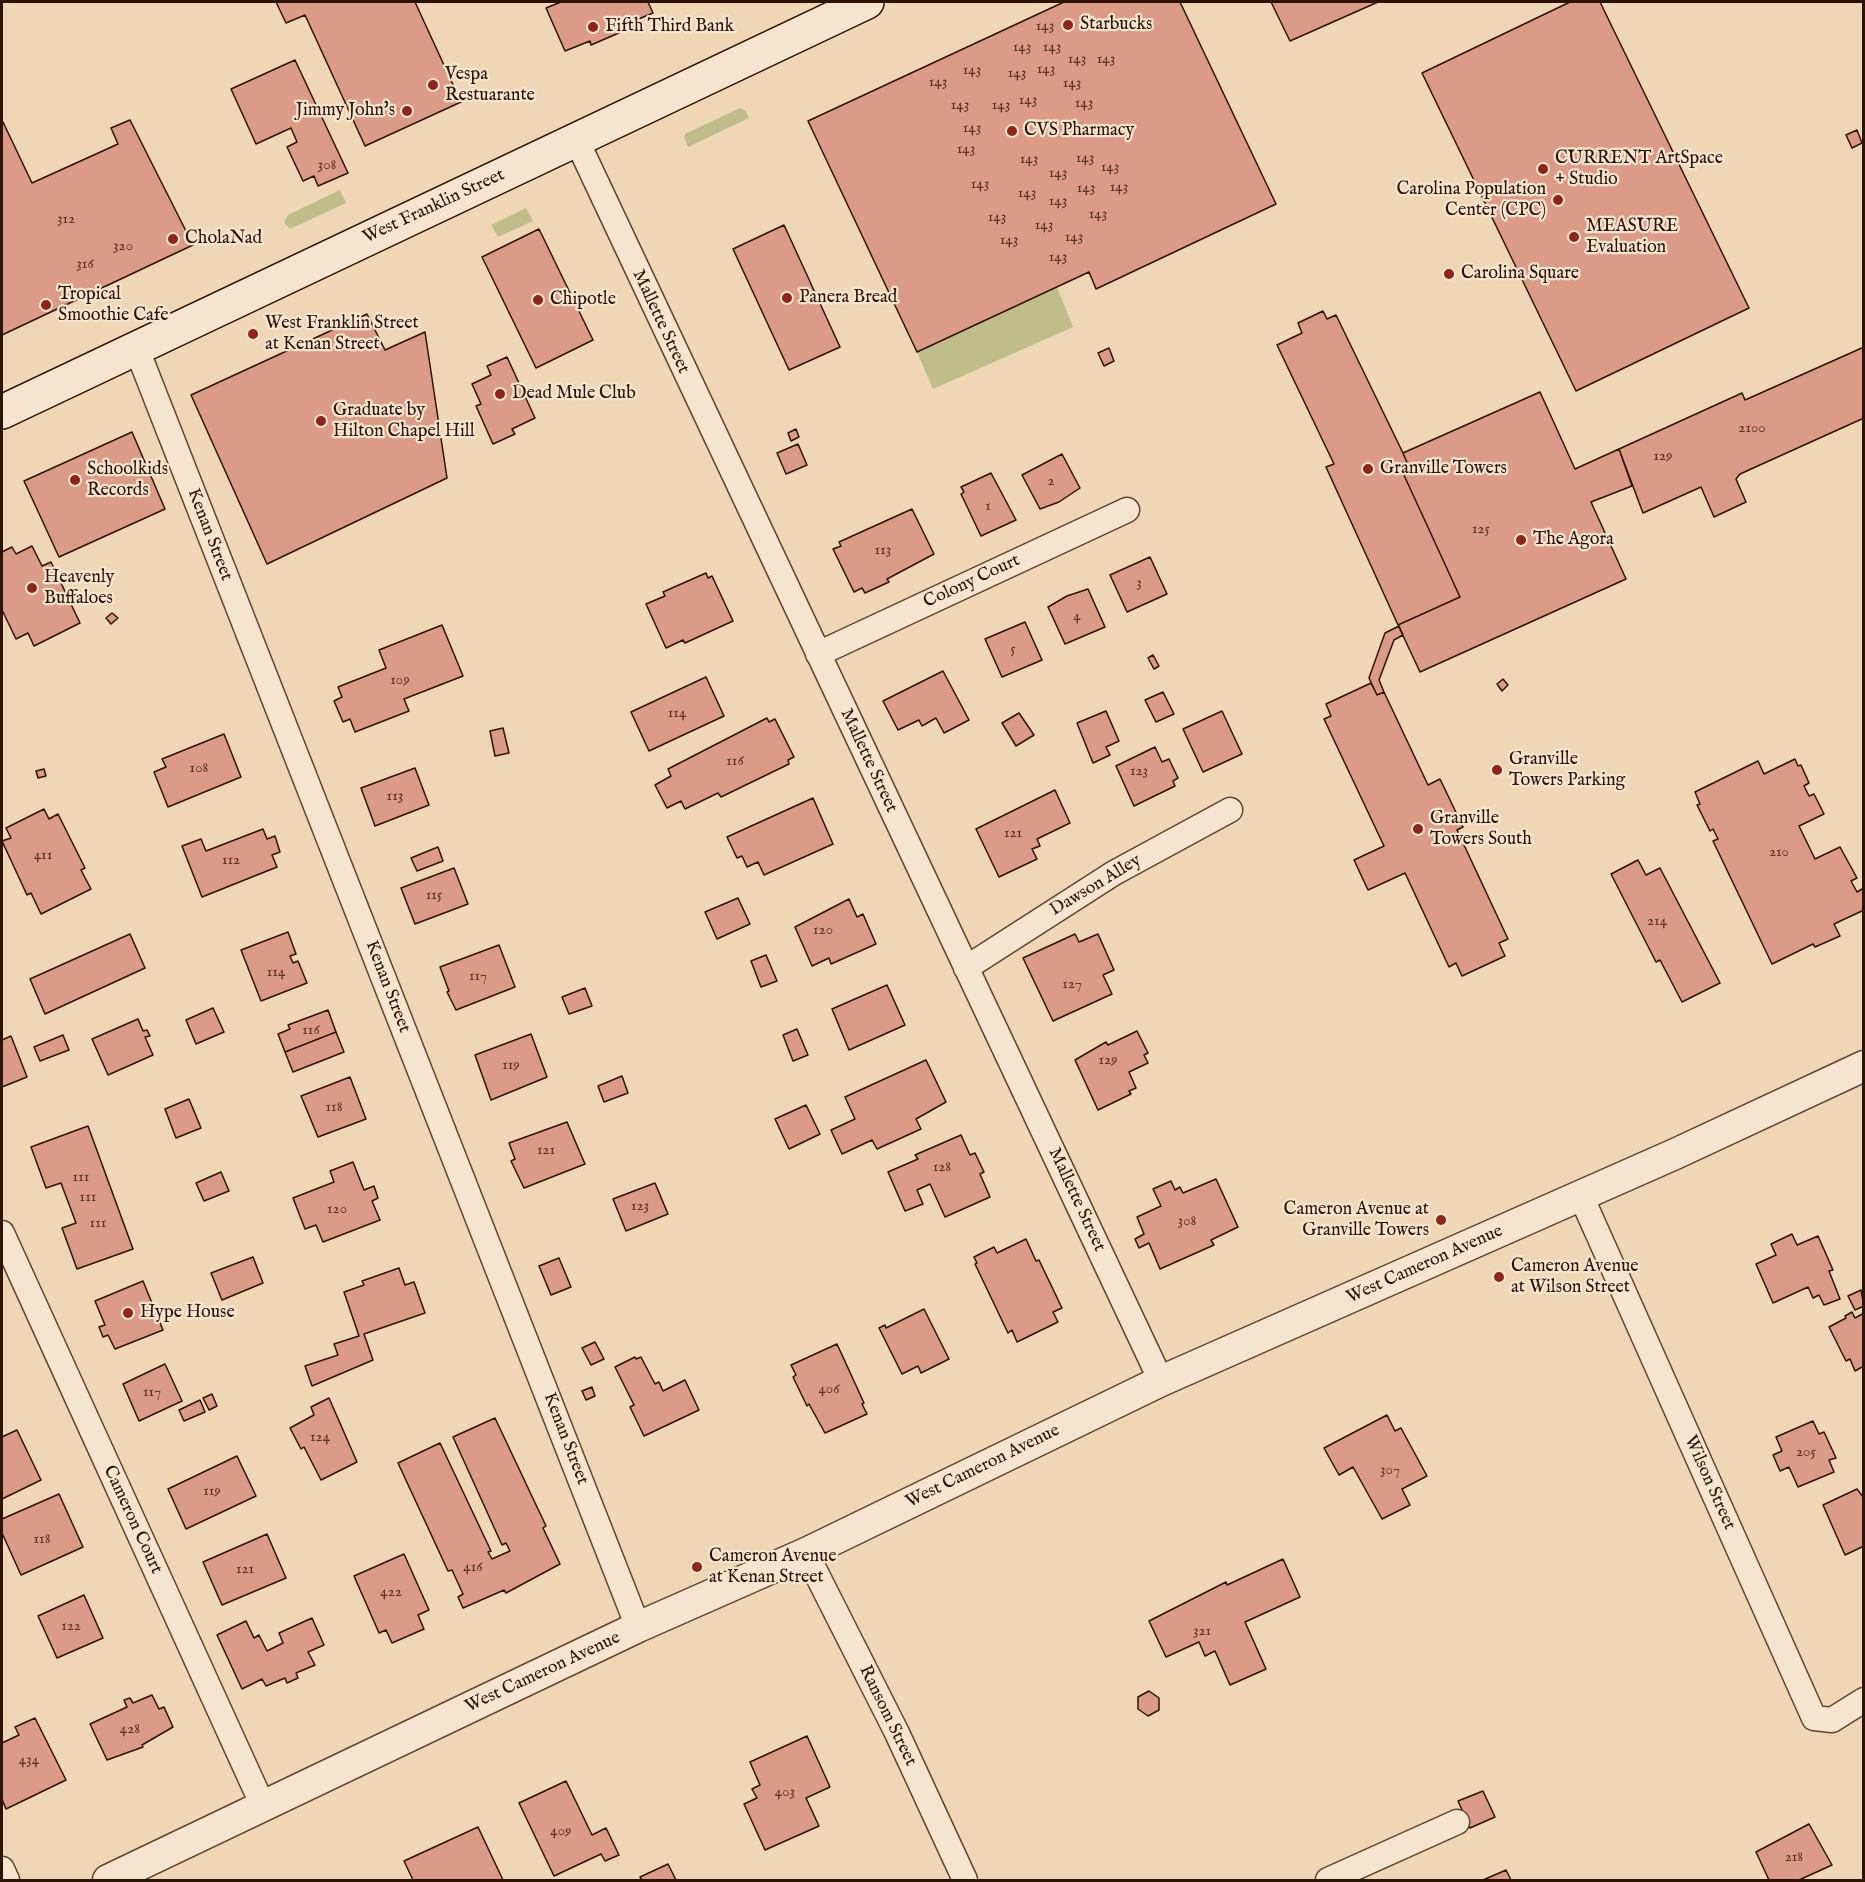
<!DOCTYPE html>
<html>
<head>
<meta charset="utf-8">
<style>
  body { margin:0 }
  #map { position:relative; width:1865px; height:1882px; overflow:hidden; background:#efd7b6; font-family:"IM FELL English",serif }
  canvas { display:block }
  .frame { position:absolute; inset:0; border:3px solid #2d1206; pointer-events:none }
</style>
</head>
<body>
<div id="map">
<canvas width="1865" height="1882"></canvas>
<div class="frame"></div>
</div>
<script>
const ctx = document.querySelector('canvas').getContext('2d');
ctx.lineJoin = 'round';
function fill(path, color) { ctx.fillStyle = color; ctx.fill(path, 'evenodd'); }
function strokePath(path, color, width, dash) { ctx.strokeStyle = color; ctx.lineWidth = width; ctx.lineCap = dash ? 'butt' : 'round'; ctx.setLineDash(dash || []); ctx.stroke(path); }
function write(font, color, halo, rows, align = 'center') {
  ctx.font = font + ' "IM FELL English",serif'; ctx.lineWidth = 4.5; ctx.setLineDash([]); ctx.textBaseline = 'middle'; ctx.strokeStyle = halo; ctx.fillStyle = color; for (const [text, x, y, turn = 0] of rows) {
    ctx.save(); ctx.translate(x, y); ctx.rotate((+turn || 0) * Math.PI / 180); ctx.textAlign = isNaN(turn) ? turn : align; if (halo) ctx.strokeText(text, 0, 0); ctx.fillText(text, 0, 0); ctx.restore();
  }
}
fill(new Path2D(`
  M740,108L746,111L749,118L688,147L684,138L685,134Z
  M340,190L346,203L290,229L284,222L288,215Z
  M526,208L533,221L498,237L491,225Z
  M1057,287L1073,327L933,389L917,352Z`), '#bfbd8a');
const building = new Path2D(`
  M276,2H415L461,102L365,146L305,15L286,23Z
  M561,2H648L653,13L634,21L636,25L628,29L591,45L590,41L565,51L546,8Z
  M1064,2H1180L1276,204L1096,289L1089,272L917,352L808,121Z
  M1271,2H1378L1290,41Z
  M1570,2H1600L1749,308L1576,391L1422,73Z
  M295,60L348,173L318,186L314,176L303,181L287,147L297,142L291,128L256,144L231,89Z
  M130,120L193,245L2,335V123L3,122L32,183L118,144L111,128Z
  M1857,130L1862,143L1852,148L1846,135Z
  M784,225L840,347L789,370L733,249Z
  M539,229L593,340L536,368L482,257Z
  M1323,311L1327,319L1336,315L1403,453L1410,470L1403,473L1460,597L1398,625L1326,467L1334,464L1277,345L1302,333L1298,323Z
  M367,314L385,350L425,332L447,478L267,564L191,395Z
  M1864,347V418L1740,474L1736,479L1746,502L1714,517L1701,487L1643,513L1619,449L1742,393L1745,400Z
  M1109,348L1114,361L1104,366L1098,353Z
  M507,357L535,418L512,429L515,434L493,444L476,406L481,404L472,384L491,375L487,366Z
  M1540,392L1575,469L1619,449L1632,486L1591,502L1626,579L1420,672L1398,625L1460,597L1403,473L1410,470L1403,453Z
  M796,429L799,437L791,441L788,433Z
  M132,432L165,509L59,557L24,481Z
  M798,444L807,465L786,474L777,453Z
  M1062,454L1080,488L1059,502L1040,509L1022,475Z
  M991,473L1016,520L981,536L961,494L964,492L961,487Z
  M912,509L934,554L887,579L889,582L865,593L862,588L854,592L833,549L841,546L839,542Z
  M32,546L42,566L51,562L80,623L34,646L28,633L16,639L2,610V552L12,547L16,554Z
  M1150,557L1167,594L1127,612L1110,575Z
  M706,573L708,578L712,576L733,621L685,643L683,640L666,648L646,604L665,596L663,592Z
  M1088,589L1105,627L1065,644L1048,607L1067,596Z
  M112,613L118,618L111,624L106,618Z
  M1025,622L1042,660L1002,677L985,639Z
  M442,625L463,676L404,699L409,711L355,732L350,719L343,722L334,701L342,697L338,687L386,668L379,650Z
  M1399,626L1403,635L1394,640L1379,680L1384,692L1377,695L1369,678L1385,633Z
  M1153,655L1159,666L1154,669L1148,658Z
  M943,671L969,720L944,733L936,718L922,726L919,720L898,730L883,701Z
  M706,677L724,716L649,751L631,712Z
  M1503,679L1508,685L1502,691L1497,684Z
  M1371,683L1377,695L1384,692L1428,785L1440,779L1463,827L1457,830L1508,939L1499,943L1505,956L1462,976L1456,963L1449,967L1405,873L1368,890L1354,860L1384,846L1324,719L1331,716L1326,704Z
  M1163,692L1174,714L1156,722L1145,700Z
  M1106,711L1119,741L1106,747L1110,755L1093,763L1077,723Z
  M1222,711L1242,754L1203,772L1183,729Z
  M1019,713L1034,735L1016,746L1002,723Z
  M767,718L769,722L775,719L794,757L788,760L789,764L721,797L718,793L685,809L681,801L667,808L655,785L671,776L668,769Z
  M503,728L509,753L495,756L490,731Z
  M224,734L241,777L168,807L154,772L166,767L162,759Z
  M1155,747L1162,762L1169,759L1178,778L1173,781L1175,786L1134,806L1116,766Z
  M1795,759L1798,766L1801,765L1809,783L1804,786L1809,796L1814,794L1824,814L1799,826L1815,859L1840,847L1857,878L1851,881L1857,892L1862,889L1864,891V910L1834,924L1840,936L1815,947L1813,944L1772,964L1713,841L1718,839L1713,829L1710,831L1697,805L1700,804L1695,792L1758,761L1764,774Z
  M415,768L429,805L375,826L361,788Z
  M44,769L46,776L38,778L36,771Z
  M1055,790L1070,823L1037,839L1040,846L1032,849L1037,859L999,877L976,829Z
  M813,798L833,844L764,875L758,862L747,867L742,856L737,858L727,837Z
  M44,809L49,819L58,814L85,868L81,870L91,889L41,914L31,893L27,895L2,841L11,838L6,828Z
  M263,829L267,839L275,836L280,852L272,855L277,867L202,897L182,846L201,839L206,851Z
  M438,847L443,861L417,871L411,858Z
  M1638,860L1646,875L1660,868L1720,983L1682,1002L1660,960L1656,962L1611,874Z
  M454,868L468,904L415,924L401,888Z
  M738,898L750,924L717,939L705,912Z
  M849,899L857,917L863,914L876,944L831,964L829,958L812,966L795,927Z
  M288,932L296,954L290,956L293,963L298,961L307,983L261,1001L241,950Z
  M130,934L145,968L45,1014L30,979Z
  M1075,934L1079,942L1098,934L1114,970L1103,975L1112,994L1053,1021L1023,958Z
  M499,945L515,987L456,1010L447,992L449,991L440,967Z
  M766,955L777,981L761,987L751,961Z
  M887,985L905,1025L849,1050L832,1009Z
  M585,988L592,1006L569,1014L562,997Z
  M213,1008L224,1032L196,1044L186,1020Z
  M328,1010L336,1032L285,1052L278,1034L290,1029L288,1025Z
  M138,1019L143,1031L147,1030L150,1036L145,1037L153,1055L108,1075L92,1039Z
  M797,1029L808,1055L793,1061L783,1035Z
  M1137,1031L1148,1053L1144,1055L1148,1063L1129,1072L1136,1088L1129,1091L1131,1094L1098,1110L1075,1060L1106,1042L1108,1045Z
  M336,1032L344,1052L293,1072L285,1052Z
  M531,1034L547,1077L491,1100L475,1055Z
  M63,1035L69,1050L40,1061L34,1047Z
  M11,1036L27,1077L2,1087V1040Z
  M926,1060L946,1102L916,1119L921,1129L877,1149L872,1140L842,1154L831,1130L855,1119L845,1097Z
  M622,1076L628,1093L604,1102L598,1086Z
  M350,1077L366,1119L318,1137L301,1096Z
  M189,1099L201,1128L176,1138L165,1109Z
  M806,1105L820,1134L789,1149L775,1119Z
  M567,1122L585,1164L524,1188L511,1161L515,1159L509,1143Z
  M88,1126L133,1249L77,1269L62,1228L76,1223L61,1183L46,1188L31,1147Z
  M961,1135L970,1155L975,1153L984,1172L980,1174L990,1197L945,1217L930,1184L917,1190L923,1204L905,1211L888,1172L918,1159L915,1155Z
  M353,1162L364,1190L374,1186L378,1198L372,1201L380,1220L323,1242L316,1225L305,1229L293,1198L334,1182L330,1171Z
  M221,1172L229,1191L204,1201L196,1183Z
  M1216,1179L1238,1227L1211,1240L1214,1245L1160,1269L1149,1243L1139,1248L1135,1239L1144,1234L1137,1217L1161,1206L1153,1189L1171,1181L1175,1190L1180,1187L1183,1193Z
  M655,1183L668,1214L626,1231L613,1199Z
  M1792,1234L1797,1245L1818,1236L1833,1270L1829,1271L1840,1299L1824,1305L1819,1295L1813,1298L1808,1287L1773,1303L1756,1264L1776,1255L1771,1244Z
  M1026,1239L1036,1261L1039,1260L1062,1308L1053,1312L1058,1322L1017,1342L1012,1330L1008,1333L975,1264L977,1263L974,1257L994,1247L997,1253Z
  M253,1257L263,1283L222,1300L211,1273Z
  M559,1258L571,1287L551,1295L539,1266Z
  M399,1268L405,1285L414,1282L425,1313L364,1334L373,1360L312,1386L305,1366L338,1355L334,1344L359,1336L344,1292L364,1285L362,1281Z
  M143,1281L163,1330L115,1349L108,1335L103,1337L99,1327L105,1325L95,1301Z
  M1861,1290L1864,1306L1855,1310L1848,1296Z
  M924,1309L949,1359L921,1373L918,1366L902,1374L879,1328L885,1325L886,1328Z
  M1852,1312L1855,1318L1864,1313V1366L1855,1371L1850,1359L1846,1361L1829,1327L1846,1318L1845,1316Z
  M595,1342L604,1359L591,1365L582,1348Z
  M837,1344L864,1403L862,1404L867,1414L825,1433L809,1404L807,1406L793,1377L796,1375L791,1365Z
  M635,1357L636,1359L641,1357L655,1384L659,1382L663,1391L685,1380L699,1410L644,1436L630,1407L634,1405L615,1367Z
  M165,1364L182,1401L139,1421L123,1384Z
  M592,1387L595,1396L586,1400L582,1391Z
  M212,1394L217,1406L209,1410L203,1398Z
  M329,1398L357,1462L321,1480L304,1447L301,1449L290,1428L314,1415L311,1407Z
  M200,1400L205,1412L184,1421L179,1410Z
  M1387,1415L1395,1431L1401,1428L1427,1476L1402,1489L1410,1505L1382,1519L1353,1467L1339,1475L1324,1448Z
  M495,1418L546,1526L543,1528L560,1564L506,1593L504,1590L463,1608L458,1597L463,1594L452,1570L448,1571L398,1463L440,1443L491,1551L488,1552L492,1559L510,1551L506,1543L502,1545L453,1437Z
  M1813,1421L1819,1434L1824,1432L1836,1458L1829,1460L1834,1472L1798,1487L1789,1467L1780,1471L1773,1455L1782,1451L1776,1437Z
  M17,1430L41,1480L2,1499V1437Z
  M237,1456L256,1496L186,1529L168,1489Z
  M1857,1489L1864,1498V1546L1845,1555L1823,1505Z
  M59,1494L83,1547L21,1575L2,1533V1519Z
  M267,1534L286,1578L222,1605L203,1562Z
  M404,1554L429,1610L418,1615L424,1629L392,1643L386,1630L379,1633L354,1576Z
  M1283,1559L1300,1597L1245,1622L1266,1669L1230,1685L1215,1651L1205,1656L1199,1642L1166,1657L1149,1621L1226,1582L1227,1585Z
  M84,1595L103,1638L57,1658L38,1616Z
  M312,1618L324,1645L308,1652L315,1665L296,1673L298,1678L287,1683L285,1678L266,1686L262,1679L242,1689L217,1635L246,1621L254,1638L259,1635L267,1651L283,1643L279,1633Z
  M1149,1691L1159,1698V1710L1148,1716L1138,1709V1697Z
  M152,1695L159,1709L164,1707L173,1727L142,1745L143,1747L107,1760L90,1724L127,1707L124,1700L130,1698L133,1703Z
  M35,1718L66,1780L6,1809L2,1799V1743L19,1735L15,1727Z
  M807,1736L830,1787L806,1798L819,1826L765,1850L744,1804L757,1798L752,1789L760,1785L750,1762Z
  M566,1781L592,1835L606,1828L619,1855L605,1861L601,1854L554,1876L519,1803Z
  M1483,1791L1495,1817L1470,1828L1458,1801Z
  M1809,1824L1832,1865L1799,1880H1769L1756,1852Z
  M478,1827L503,1880H413L404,1861Z
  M668,1864L676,1880H642L640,1877Z
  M1506,1870L1511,1880H1483Z`);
fill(building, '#dc9b86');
strokePath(building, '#2d1206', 1.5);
const minor = new Path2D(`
  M577,141L1161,1381
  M136,347L638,1627
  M818,654L1127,510
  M966,968L1114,873L1230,810
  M1581,1196L1814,1718L1832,1720L1864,1700
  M2,1233L263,1806
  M806,1553L897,1733L965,1880
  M2,1869L7,1880
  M1328,1880L1457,1822`);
const tertiary = new Path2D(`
  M108,1880L638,1627L806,1553L1161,1381L1675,1154L1864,1066`);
const secondary = new Path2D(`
  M2,412L867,2`);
strokePath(minor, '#5e4332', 27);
strokePath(tertiary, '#5e4332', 33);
strokePath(secondary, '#2d1206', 36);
strokePath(minor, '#f5e5d0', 24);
strokePath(tertiary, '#f5e5d0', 30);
strokePath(secondary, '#f5e5d0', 33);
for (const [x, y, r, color] of [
  [1068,25,6,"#8f2418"],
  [593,27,6,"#8f2418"],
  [433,85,6,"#8f2418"],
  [407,111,6,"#8f2418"],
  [1012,131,6,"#8f2418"],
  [1543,169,6,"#8f2418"],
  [1558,200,6,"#8f2418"],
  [1574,237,6,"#8f2418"],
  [173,239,6,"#8f2418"],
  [1449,274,6,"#8f2418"],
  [787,298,6,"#8f2418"],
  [538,300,6,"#8f2418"],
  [46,305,6,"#8f2418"],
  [253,334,6,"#8f2418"],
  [500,394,6,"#8f2418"],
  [321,421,6,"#8f2418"],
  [1368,469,6,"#8f2418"],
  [75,480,6,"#8f2418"],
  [1521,540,6,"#8f2418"],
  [32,588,6,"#8f2418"],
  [1497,770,6,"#8f2418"],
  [1418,829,6,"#8f2418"],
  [1441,1220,6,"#8f2418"],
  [1499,1277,6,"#8f2418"],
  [128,1313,6,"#8f2418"],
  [697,1567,6,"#8f2418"]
]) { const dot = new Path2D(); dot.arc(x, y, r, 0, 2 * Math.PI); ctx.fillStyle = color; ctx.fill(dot); strokePath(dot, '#f5e5d0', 2); }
write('15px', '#593426', null, [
  ["143",1045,27],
  ["143",1022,48],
  ["143",1052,48],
  ["143",1077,60],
  ["143",1106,60],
  ["143",1046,70],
  ["143",972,71],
  ["143",1017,74],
  ["143",938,83],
  ["143",1072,84],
  ["143",1028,101],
  ["143",1084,104],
  ["143",960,106],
  ["143",1001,106],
  ["143",972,129],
  ["143",966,150],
  ["143",1085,159],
  ["143",1029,160],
  ["308",327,166],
  ["143",1110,168],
  ["143",1058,174],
  ["143",980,185],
  ["143",1119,188],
  ["143",1086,189],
  ["143",1027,194],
  ["143",1058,202],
  ["143",1098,215],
  ["143",997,218],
  ["312",66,220],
  ["143",1044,226],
  ["143",1074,238],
  ["143",1009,241],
  ["320",123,247],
  ["143",1058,258],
  ["316",85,265],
  ["2100",1752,429],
  ["129",1663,457],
  ["2",1051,482],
  ["1",988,507],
  ["125",1481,530],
  ["113",883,551],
  ["3",1139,584],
  ["4",1077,617],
  ["5",1013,650],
  ["109",400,681],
  ["114",677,714],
  ["116",735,762],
  ["108",199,769],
  ["123",1139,772],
  ["113",395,797],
  ["121",1013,834],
  ["210",1779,853],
  ["411",43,856],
  ["112",231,861],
  ["115",434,896],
  ["214",1657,922],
  ["120",823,931],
  ["114",276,973],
  ["117",478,977],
  ["127",1072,985],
  ["116",311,1031],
  ["129",1108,1061],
  ["119",511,1066],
  ["118",334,1108],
  ["121",546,1151],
  ["128",942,1168],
  ["111",81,1178],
  ["111",88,1198],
  ["123",640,1207],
  ["120",337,1210],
  ["308",1187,1222],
  ["111",98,1224],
  ["406",829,1390],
  ["117",152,1393],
  ["124",320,1438],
  ["205",1806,1453],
  ["307",1390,1471],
  ["119",212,1492],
  ["118",42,1540],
  ["416",473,1568],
  ["121",245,1570],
  ["422",391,1593],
  ["122",71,1627],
  ["321",1202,1632],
  ["428",130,1730],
  ["434",29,1761],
  ["403",785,1793],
  ["409",561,1832],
  ["218",1794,1858]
]);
write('18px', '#2d1206', '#f5e5d0', [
  ["Starbucks",1080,25],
  ["Fifth Third Bank",605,27],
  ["Vespa",445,75],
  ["Restuarante",445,96],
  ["Jimmy John's",395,111,"right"],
  ["CVS Pharmacy",1024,131],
  ["CURRENT ArtSpace",1555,159],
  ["+ Studio",1555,180],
  ["Carolina Population",1546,190,"right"],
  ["Center (CPC)",1546,211,"right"],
  ["MEASURE",1586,227],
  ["Evaluation",1586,248],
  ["CholaNad",185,239],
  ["Carolina Square",1461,274],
  ["Tropical",58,295],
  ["Smoothie Cafe",58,316],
  ["Panera Bread",799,298],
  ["Chipotle",550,300],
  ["West Franklin Street",265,324],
  ["at Kenan Street",265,345],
  ["Dead Mule Club",512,394],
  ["Graduate by",333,411],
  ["Hilton Chapel Hill",333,432],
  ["Granville Towers",1380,469],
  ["Schoolkids",87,470],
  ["Records",87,491],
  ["The Agora",1533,540],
  ["Heavenly",44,578],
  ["Buffaloes",44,599],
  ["Granville",1509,760],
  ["Towers Parking",1509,781],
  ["Granville",1430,819],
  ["Towers South",1430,840],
  ["Cameron Avenue at",1429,1210,"right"],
  ["Granville Towers",1429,1231,"right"],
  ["Cameron Avenue",1511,1267],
  ["at Wilson Street",1511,1288],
  ["Hype House",140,1313],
  ["Cameron Avenue",709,1557],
  ["at Kenan Street",709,1578]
], 'left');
write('18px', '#2d1206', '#f5e5d0', [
  ["West Franklin Street",434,207,-25],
  ["Mallette Street",660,322,65],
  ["Kenan Street",209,535,69],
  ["Colony Court",972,582,-25],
  ["Mallette Street",868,761,65],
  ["Dawson Alley",1096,886,-31],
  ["Kenan Street",387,987,69],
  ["Mallette Street",1076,1200,65],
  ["West Cameron Avenue",1425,1265,-24],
  ["Kenan Street",565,1439,69],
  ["West Cameron Avenue",983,1467,-26],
  ["Wilson Street",1709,1483,66],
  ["Cameron Court",132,1520,65],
  ["West Cameron Avenue",543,1673,-25],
  ["Ransom Street",887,1716,64]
]);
</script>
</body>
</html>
